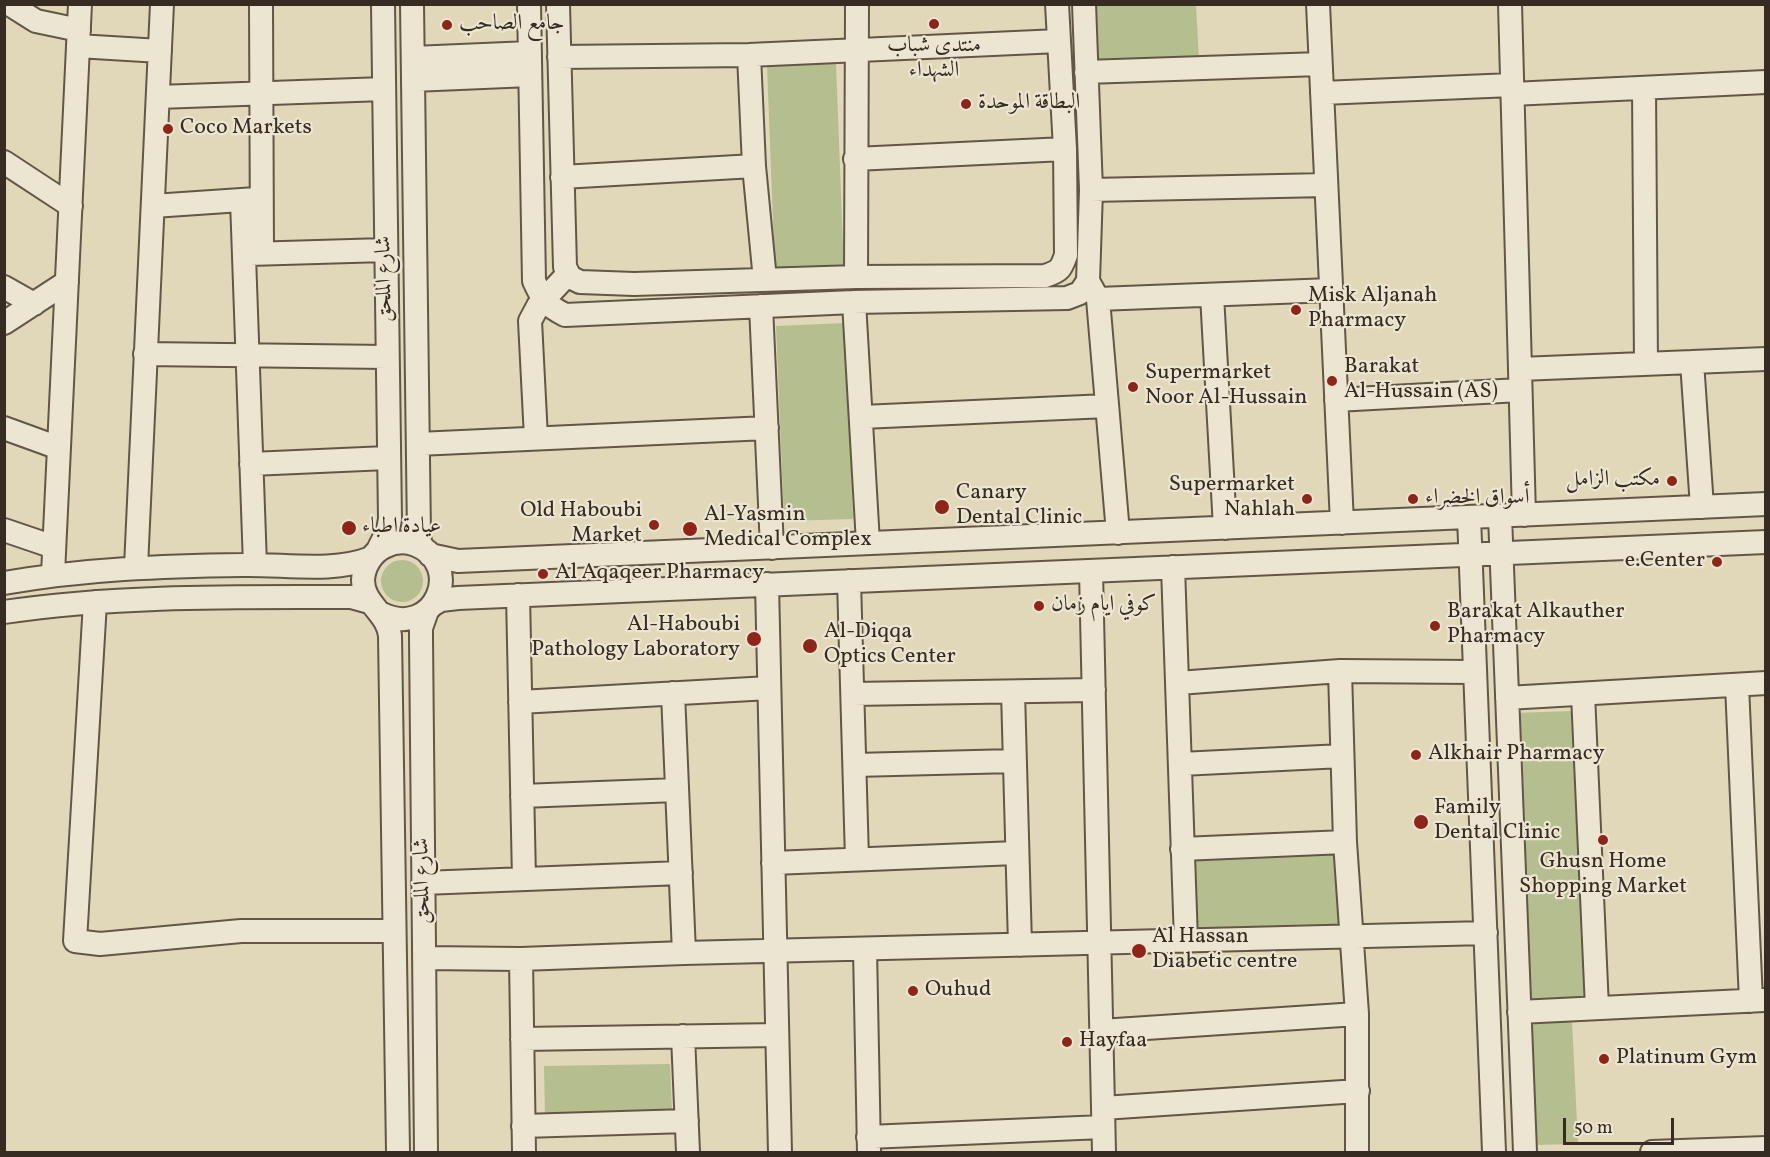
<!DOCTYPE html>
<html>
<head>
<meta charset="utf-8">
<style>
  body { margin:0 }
  #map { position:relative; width:1770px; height:1157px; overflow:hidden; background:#e1d7b9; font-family:Vollkorn,serif }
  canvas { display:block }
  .frame { position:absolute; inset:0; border:6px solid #372c21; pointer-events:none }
  .scale { position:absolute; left:1563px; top:1118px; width:111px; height:27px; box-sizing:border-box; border:3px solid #372c21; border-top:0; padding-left:8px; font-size:18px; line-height:21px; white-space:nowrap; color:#372c21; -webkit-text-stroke:4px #ece5d2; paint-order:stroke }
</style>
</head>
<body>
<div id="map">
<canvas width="1770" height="1157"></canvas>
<div class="frame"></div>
<div class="scale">50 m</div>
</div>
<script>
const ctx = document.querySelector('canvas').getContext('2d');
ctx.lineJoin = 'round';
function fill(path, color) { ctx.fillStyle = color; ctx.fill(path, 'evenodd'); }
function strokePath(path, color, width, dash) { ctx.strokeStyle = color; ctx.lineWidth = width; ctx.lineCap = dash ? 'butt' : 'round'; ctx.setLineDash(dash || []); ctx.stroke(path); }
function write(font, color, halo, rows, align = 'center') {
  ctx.font = font + ' Vollkorn,Amiri,serif'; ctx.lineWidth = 4.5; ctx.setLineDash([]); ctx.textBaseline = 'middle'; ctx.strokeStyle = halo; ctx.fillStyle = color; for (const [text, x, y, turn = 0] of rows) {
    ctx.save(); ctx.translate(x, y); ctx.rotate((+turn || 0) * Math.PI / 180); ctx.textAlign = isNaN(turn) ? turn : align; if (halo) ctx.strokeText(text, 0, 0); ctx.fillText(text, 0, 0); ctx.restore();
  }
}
fill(new Path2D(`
  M1093,5H1196L1199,60L1096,65Z
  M836,63L844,273L775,275L767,65Z
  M846,323L853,519L784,521L776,326Z
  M381 581a21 21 0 1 1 42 0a21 21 0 1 1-42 0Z
  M1572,711L1586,1000L1529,1002L1515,713Z
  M1335,851L1340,928L1195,936L1190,859Z
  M1572,1021L1578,1144L1534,1145L1529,1023Z
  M670,1064L672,1112L545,1115L544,1066Z`), '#b4be8e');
const minor = new Path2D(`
  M9,4L36,21L79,30
  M261,4L262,253
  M412,4L419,534L420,543L424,549
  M529,4L534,281C543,301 546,305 565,315L854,302L1067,298L1080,293L1088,281
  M558,4L565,267L570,277L580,282L634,284L856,277L1045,276C1060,271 1061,269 1066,255L1065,149L1057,4
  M1084,4L1091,190L1088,281L1098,299L1118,533
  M1318,4L1342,523
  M1510,4L1524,515
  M78,46L160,51
  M749,55L754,166L765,280
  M559,57L749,55L1059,41
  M413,58L530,53
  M1086,72L1320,64
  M413,80L530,75
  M1644,88L1646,364
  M1322,93L1512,85
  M1512,94L1766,82
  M158,97L384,89
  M855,159L1065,149
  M4,162L71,206
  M562,177L754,166
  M1091,190L1326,185
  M242,200L255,565
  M153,206L256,199
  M249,254L385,250
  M856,277L857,4
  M4,287L34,304
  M1212,295L1225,528
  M1098,299L1331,290
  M854,302L868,543
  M761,306L772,548
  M4,323L67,282
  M145,354L387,357
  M1692,362L1702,507
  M1520,369L1766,359
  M1336,400L1520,390
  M862,417L1107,406
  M4,428L59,448
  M536,438L530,321L538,306L568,274
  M418,444L767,428
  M251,464L387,458
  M1500,516L1525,1152
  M1469,517L1494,1152
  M4,530L54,547
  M378,550L388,530L390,519L383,4
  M430,555L458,561L1766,504
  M136,567L162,4
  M1173,567L1186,941
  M1091,571L1104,1152
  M53,574L80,4
  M849,581L857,859
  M4,583C85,569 162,566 243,565C284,564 333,573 371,558
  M767,584L780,1152
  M518,595L524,879
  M95,602L75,941L100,944L241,931H394
  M434,604L441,600L458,598L1766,542
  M4,612C119,595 235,597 351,597L369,602
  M382,614C435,639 465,565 416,545C406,541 394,542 384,547C372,553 364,566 363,580C363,604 388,613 390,636L398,1152
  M1340,671L1345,842L1357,1014V1152
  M1178,683L1340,671L1475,672
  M1737,685L1751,1001
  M1013,692L1020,945
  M673,693L684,953
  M853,694L1094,690
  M1583,694L1597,1008
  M1507,698L1766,683
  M520,702L769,688
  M1181,764L1342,756
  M855,765L1014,761
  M522,796L677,790
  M1182,849L1345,842
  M773,863L1016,853
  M423,883L681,873
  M865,949L869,1152
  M424,958L521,959L684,953L1486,933
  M521,959L524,1152
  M1519,1012L1764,1000
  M1101,1031L1357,1014
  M683,1036L688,1152
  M522,1039L777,1035
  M1103,1108L1358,1091
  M523,1126L687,1121
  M868,1137L1103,1127
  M426,1152L421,638V628L427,611
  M1652,1152L1766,1148`);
strokePath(minor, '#625747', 26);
strokePath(minor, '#ece5d2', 22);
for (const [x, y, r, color] of [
  [934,24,6,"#8f2418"],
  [447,25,6,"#8f2418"],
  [966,104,6,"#8f2418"],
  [168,129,6,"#8f2418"],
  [1296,310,6,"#8f2418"],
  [1332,381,6,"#8f2418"],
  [1133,387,6,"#8f2418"],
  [1672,481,6,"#8f2418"],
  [1307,499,6,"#8f2418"],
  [1413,499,6,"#8f2418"],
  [942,507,8,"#8f2418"],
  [654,525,6,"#8f2418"],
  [349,528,8,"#8f2418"],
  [690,529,8,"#8f2418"],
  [1717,562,6,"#8f2418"],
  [543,574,6,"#8f2418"],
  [1039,606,6,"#8f2418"],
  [1435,626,6,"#8f2418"],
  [754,639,8,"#8f2418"],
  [810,646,8,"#8f2418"],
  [1416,755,6,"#8f2418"],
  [1421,822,8,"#8f2418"],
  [1603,840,6,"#8f2418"],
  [1139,951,8,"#8f2418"],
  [913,991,6,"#8f2418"],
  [1067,1042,6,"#8f2418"],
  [1604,1059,6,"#8f2418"]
]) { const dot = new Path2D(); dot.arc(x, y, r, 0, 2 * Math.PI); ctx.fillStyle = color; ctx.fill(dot); strokePath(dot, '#ece5d2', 2); }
write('22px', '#372c21', '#ece5d2', [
  ["جامع الصاحب",459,25],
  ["منتدى شباب",934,47,"center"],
  ["الشهداء",934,72,"center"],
  ["البطاقة الموحدة",978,104],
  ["Coco Markets",180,129],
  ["Misk Aljanah",1308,297],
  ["Pharmacy",1308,322],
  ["Barakat",1344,368],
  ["Al-Hussain (AS)",1344,393],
  ["Supermarket",1145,374],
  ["Noor Al-Hussain",1145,399],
  ["مكتب الزامل",1660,481,"right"],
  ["Supermarket",1295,486,"right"],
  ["Nahlah",1295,511,"right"],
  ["Canary",956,494],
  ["Dental Clinic",956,519],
  ["أسواق الخضراء",1425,499],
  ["Old Haboubi",642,512,"right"],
  ["Market",642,537,"right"],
  ["Al-Yasmin",704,516],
  ["Medical Complex",704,541],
  ["عيادة اطباء",362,528],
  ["e.Center",1705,562,"right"],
  ["Al Aqaqeer Pharmacy",555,574],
  ["كوفي ايام زمان",1051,606],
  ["Barakat Alkauther",1447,613],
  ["Pharmacy",1447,638],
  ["Al-Haboubi",740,626,"right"],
  ["Pathology Laboratory",740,651,"right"],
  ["Al-Diqqa",824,633],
  ["Optics Center",824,658],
  ["Alkhair Pharmacy",1428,755],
  ["Family",1434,809],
  ["Dental Clinic",1434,834],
  ["Ghusn Home",1603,863,"center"],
  ["Shopping Market",1603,888,"center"],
  ["Al Hassan",1152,938],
  ["Diabetic centre",1152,963],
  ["Ouhud",925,991],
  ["Hayfaa",1079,1042],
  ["Platinum Gym",1616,1059]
], 'left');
write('22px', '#372c21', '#ece5d2', [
  ["شارع الملحق",386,279,-91],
  ["شارع الملحق",424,881,-91]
]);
</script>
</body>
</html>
